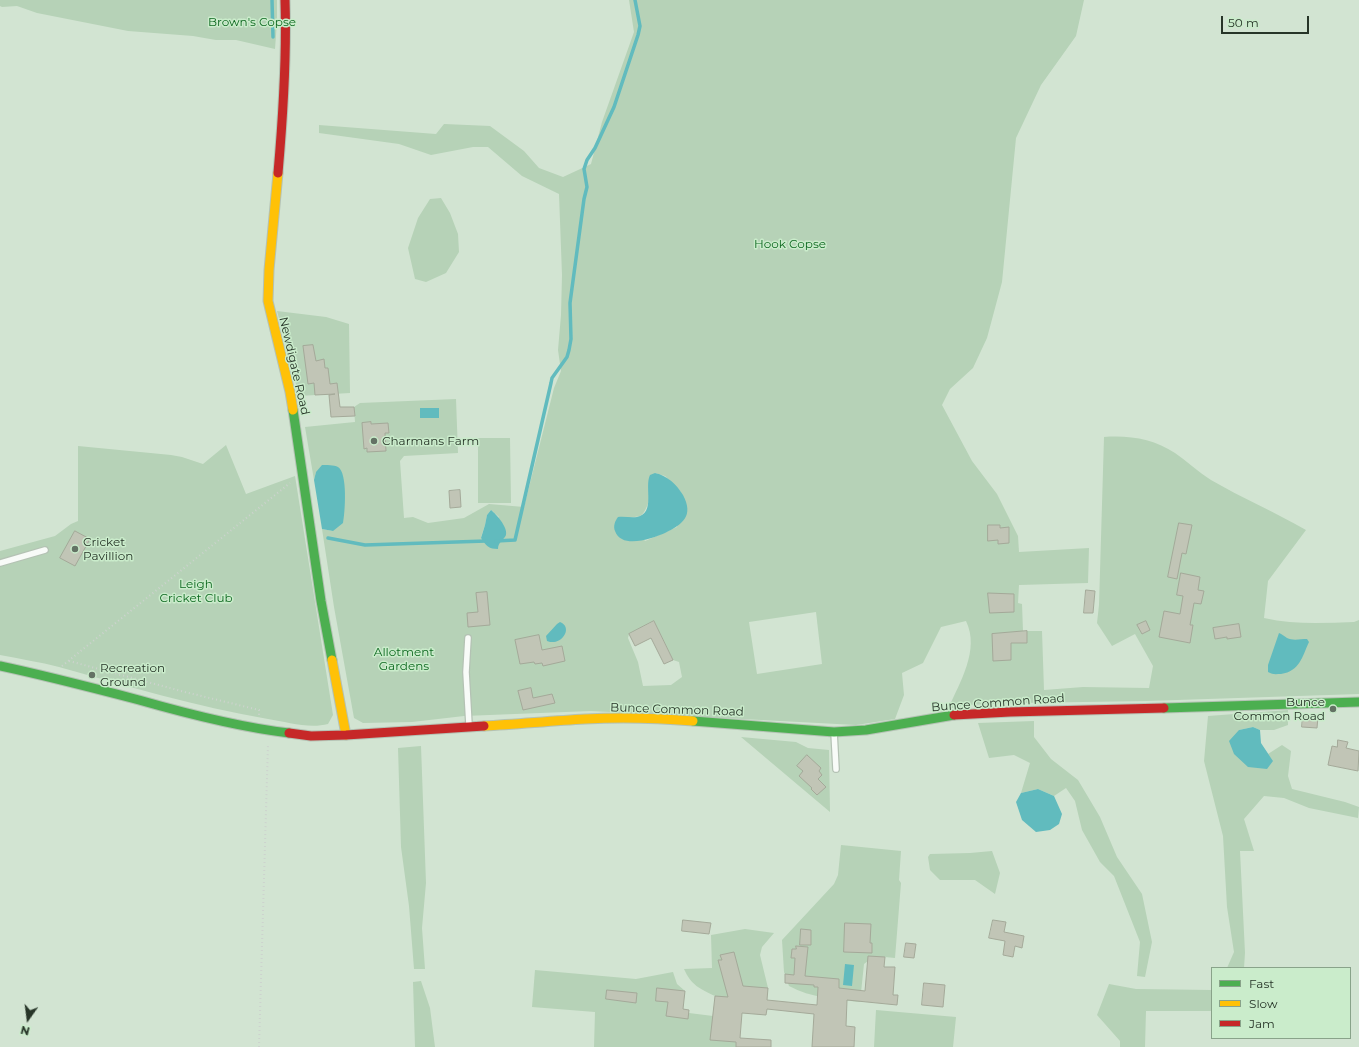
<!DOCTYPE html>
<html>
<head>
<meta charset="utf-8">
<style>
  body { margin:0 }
  #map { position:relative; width:1359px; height:1047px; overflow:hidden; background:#d2e4d2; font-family:Montserrat,sans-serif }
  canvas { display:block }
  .legend { position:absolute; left:1211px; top:967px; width:140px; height:72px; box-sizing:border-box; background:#caeccb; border:1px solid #89a38a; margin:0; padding:5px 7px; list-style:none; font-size:12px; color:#273528 }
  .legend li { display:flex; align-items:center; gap:8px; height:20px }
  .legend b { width:20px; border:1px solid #89a38a }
  .north { position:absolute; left:8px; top:999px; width:40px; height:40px; -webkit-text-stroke:3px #caeccb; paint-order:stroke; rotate:194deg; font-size:11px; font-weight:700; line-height:16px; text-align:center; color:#273528 }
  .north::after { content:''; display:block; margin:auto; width:14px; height:18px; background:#273528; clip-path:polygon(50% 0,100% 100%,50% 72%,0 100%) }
  .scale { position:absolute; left:1221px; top:16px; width:88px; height:18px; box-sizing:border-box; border:2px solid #273528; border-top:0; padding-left:5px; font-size:12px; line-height:14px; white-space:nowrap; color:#273528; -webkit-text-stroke:3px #caeccb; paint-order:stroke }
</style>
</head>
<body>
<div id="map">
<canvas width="1359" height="1047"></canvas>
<ul class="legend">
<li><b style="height:5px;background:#4caf50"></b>Fast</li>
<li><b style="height:5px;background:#ffc107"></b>Slow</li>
<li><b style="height:5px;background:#c62828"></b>Jam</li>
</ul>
<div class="north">N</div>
<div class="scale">50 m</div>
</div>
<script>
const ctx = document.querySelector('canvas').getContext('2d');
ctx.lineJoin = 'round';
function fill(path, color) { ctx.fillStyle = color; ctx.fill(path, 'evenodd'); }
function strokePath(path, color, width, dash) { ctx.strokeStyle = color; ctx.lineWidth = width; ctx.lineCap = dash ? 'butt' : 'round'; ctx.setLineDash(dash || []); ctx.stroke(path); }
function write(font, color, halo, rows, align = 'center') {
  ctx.font = font + ' Montserrat,sans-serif'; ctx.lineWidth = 3; ctx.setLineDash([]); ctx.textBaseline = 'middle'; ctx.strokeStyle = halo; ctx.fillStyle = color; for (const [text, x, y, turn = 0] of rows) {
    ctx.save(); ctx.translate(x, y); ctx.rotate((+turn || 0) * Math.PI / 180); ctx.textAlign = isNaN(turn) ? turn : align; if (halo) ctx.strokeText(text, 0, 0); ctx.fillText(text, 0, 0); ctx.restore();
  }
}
fill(new Path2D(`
  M0,0H277V22L275,49L236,40H216L193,36L128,31L37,13L17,6L2,7L0,6Z
  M629,0H1084L1076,36L1041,85L1016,138L1002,282L987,338L973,368L950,389L942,405L972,461L997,494L1018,536L1019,552L1089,548L1088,583L1019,585L1018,603L1022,604L1023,631H1042L1044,690L1083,687L1149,688L1153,666L1135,634L1112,646L1097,623L1099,605L1104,437C1129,435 1154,439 1175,453C1187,461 1198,472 1211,480C1242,498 1275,512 1306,530L1268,581L1264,618C1294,625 1324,623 1354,622L1359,620V694L1147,701L1020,703L967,705L948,709C960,682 980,650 966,621L941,627L923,663L902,673L904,695L895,719L856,725L591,711L464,716L412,722L363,723L354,718L334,607L322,529L333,531L316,472L314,480L305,427L355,422L354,407L360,403L456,399L458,453L404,456L400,461L404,518L413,517L428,523L464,518L489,504L524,507L554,388L561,371L558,350L561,315L562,275L559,194L522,176L488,147H473L431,155L399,144L319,133V125L436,134L444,124L490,126L524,151L539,168L563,177L591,164L602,122L634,32ZM655,473L665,476L681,492L677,527L645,541L630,517C633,517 636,517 640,516C650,510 652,484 655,473ZM491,510L499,517L484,542L481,538L482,534L485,525L487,515ZM816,612L822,664L757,674L749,622ZM654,621L673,660L679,662L682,677L671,685L643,686L638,662L628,638L629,634Z
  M441,198L450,213L458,234L459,252L446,273L426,282L415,279L408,248L418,218L430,199Z
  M277,311L326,317L349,324L350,393L299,396Z
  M478,438H510L511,503H478Z
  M226,445L246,494L295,476L333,715L328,724C309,729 287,722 268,719C197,707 128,686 59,667C40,662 20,659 0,655V551L55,536L71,524L78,521V446L171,455L182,457L203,464Z
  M1288,710V725L1274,730H1260L1253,727L1239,730L1273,761L1268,754L1282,745L1291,751L1288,776L1292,789L1345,802L1359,807L1358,818L1309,808L1284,798L1264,796L1244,819L1254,851H1240L1245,953L1244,968H1227L1234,952L1227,907L1223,836L1204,761L1208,716Z
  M1034,721V737L1051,759L1078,780L1100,817L1117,857L1142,894L1152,942L1145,977L1137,976L1140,942L1114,876L1100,862L1082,830L1075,801L1066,788L1054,796L1038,789L1021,793L1030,763L1014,755L989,758L978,723Z
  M741,737L796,742L808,748L829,750L830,812Z
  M421,746L426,883L422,928L425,969H414L409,906L401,847L398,748Z
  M841,845L901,851L899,880L901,883L895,958L885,957L884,963L868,961L864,964L860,1002C836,999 811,998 789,986L784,972L782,940L834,884L838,875Z
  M992,851L1000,873L995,894L975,880H940L930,870L928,857L930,854L970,853Z
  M745,929L774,933L762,947L760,955L768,988L767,998H735L736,1047H594L595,1012L532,1007L535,970L636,979L673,972L677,984L685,991L683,1009L689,1010V1013L713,1016L715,996C700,989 691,985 684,969L712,968L711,935Z
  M421,981L430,1008L435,1047H415L413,982Z
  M1109,984L1136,989L1212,990V1011H1146L1145,1047H1120V1041L1097,1015Z
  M876,1010L956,1017L953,1047H874Z`), '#b6d2b7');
fill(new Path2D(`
  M420,408H439V418H420Z
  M322,465C326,465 334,465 338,467C348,473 345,513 343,523L333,531L322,529L314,480L316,472Z
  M655,473C668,476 676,484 683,495C694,516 683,524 665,533C653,538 622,550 615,531C613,526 615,521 618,517C624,516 631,518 637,517C656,513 644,487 650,475Z
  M491,510C496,514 508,527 506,535C504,540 498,542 498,549C489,549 486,546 481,538L485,525L487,515Z
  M560,622C572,627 564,641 554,642C551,642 549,642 547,641L546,636L557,624Z
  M1279,633C1282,634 1284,636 1287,638C1293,641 1300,639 1307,639L1309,642C1302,657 1300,671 1281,674C1276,674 1273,675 1268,672V665Z
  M1253,727L1260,730L1261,743L1273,761L1267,769L1248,767L1234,754L1229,741L1239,730Z
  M1038,789L1054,796L1062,814L1059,824L1050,830L1036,832L1022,820L1016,802L1021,793Z
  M845,964L854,965L852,986L843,985Z`), '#61bbbe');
strokePath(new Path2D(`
  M272,0L273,37
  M328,538L365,545L486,541
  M496,541L515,540L551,383L552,378L567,357L569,350L571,339L570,303L584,199L587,187L584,169L587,160L595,148L614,107L638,35L640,26L635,0`), '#61bbbe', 3.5);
const building = new Path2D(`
  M313,345L316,361L324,359L325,368H328L330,384L337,383L340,407H354L355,416L331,417L329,395L335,394L315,395L314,383L308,384L303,346Z
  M371,422V424L388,423L389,433H385L386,451L367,452V448L364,449L362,423Z
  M460,490L461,507L450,508L449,491Z
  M1179,523L1192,525L1186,554L1182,553L1177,579L1168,577Z
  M988,525H1000V528L1009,527V543L998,544V540L988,541Z
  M75,531L90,539L75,566L60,558Z
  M1181,573L1200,577L1198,590L1204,591L1201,604L1194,603L1190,625H1193L1190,643L1159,637L1164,611L1180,614L1183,596L1177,595Z
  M1086,590L1095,591L1093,613H1084Z
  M487,592L490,625L468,627L467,613L478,612L476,593Z
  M988,593L1014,594V612L990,613Z
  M654,621L673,660L664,664L651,638L635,646L629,634Z
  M1146,621L1150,630L1142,634L1137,625Z
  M1239,624L1241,637L1227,639V637L1215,639L1213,628Z
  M1027,631V643H1011V660L993,661L992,634Z
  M539,635L542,650L562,646L565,661L543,666L542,663L535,664L534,662L520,664L515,640Z
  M531,688L533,698L552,694L555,703L523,710L518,691Z
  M1303,715L1318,717L1317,728L1302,727Z
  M1338,740L1348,742L1346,748L1359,751L1358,771L1328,765L1332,746L1337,747Z
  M807,755L821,768L819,771L822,775L818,779L826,787L817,795L811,789L812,788L799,776L803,771L797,766Z
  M683,920L711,923L709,934L682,931Z
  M993,920L1006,922L1004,932L1024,936L1022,948L1015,946L1013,957L1003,955L1005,941L989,938Z
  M845,923L871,924L870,943H872V953L844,952Z
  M801,929L811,930V945H800Z
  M906,943L916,944L914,958L904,957Z
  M796,946L808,947L805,976L839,979V988L865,991L868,956L885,957L884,967H895L893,995H898L897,1005L847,1000L846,1026L855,1027L854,1047H812L814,1014L767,1009L766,1015L742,1013L740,1038L771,1040V1047H736V1042L710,1040L715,996L728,997L718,960H722L720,955L734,952L743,986L768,988L767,1000L817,1005L818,987H814V985L785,983V974L794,975L795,958H791L792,949H796Z
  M924,983L945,985L943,1007L922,1005Z
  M657,988L685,991L683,1009L689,1010L688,1019L666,1016L668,1002L656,1001Z
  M607,990L637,993L636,1003L606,999Z`);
fill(building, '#c1c5b6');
strokePath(building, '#a4a999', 1);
const lane = new Path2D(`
  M0,563L45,550
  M468,638L466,672L469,725
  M834,732L836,769`);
const fast = new Path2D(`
  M293,410L321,601L332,660
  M0,666C47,676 93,688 139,700C188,714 238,727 289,733
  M1164,708L1359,702
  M693,721L834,732L866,730L954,715`);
const slow = new Path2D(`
  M278,173L269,270L268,301L290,392L293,410
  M332,660L346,735
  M484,726C518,724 551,721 585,719C621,717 657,718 693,721`);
const jam = new Path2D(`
  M278,173C283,116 287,58 285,0
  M954,715L1010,712L1164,708
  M289,733L311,736L346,735L484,726`);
strokePath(lane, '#b4c2b4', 8);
strokePath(fast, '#b4c2b4', 11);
strokePath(slow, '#b4c2b4', 11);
strokePath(jam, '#b4c2b4', 11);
strokePath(new Path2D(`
  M69,661L185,692L259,710V715
  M62,666L290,483
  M259,1047L268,744`), '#cdd3ce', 2, [1, 3]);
strokePath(lane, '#f8fbf8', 5.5);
strokePath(fast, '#4caf50', 9);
strokePath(slow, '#ffc107', 9);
strokePath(jam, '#c62828', 9);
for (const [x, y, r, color] of [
  [374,441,4,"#637264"],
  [75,549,4,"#637264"],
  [92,675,4,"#637264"],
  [1333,709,4,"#637264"]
]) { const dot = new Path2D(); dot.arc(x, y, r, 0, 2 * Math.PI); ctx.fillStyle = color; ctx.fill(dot); strokePath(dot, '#caeccb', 1.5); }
write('12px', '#0e6820', '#caeccb', [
  ["Brown's Copse",252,22],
  ["Hook Copse",790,244],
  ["Leigh",196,584],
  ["Cricket Club",196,598],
  ["Allotment",404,652],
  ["Gardens",404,666]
]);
write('12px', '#273528', '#caeccb', [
  ["Newdigate Road",294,366,77],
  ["Bunce Common Road",998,703,-4],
  ["Bunce Common Road",677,710,2]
]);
write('12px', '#273528', '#caeccb', [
  ["Charmans Farm",382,441],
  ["Cricket",83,542],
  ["Pavillion",83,556],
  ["Recreation",100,668],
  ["Ground",100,682],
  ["Bunce",1325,702,"right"],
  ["Common Road",1325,716,"right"]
], 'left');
</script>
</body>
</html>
